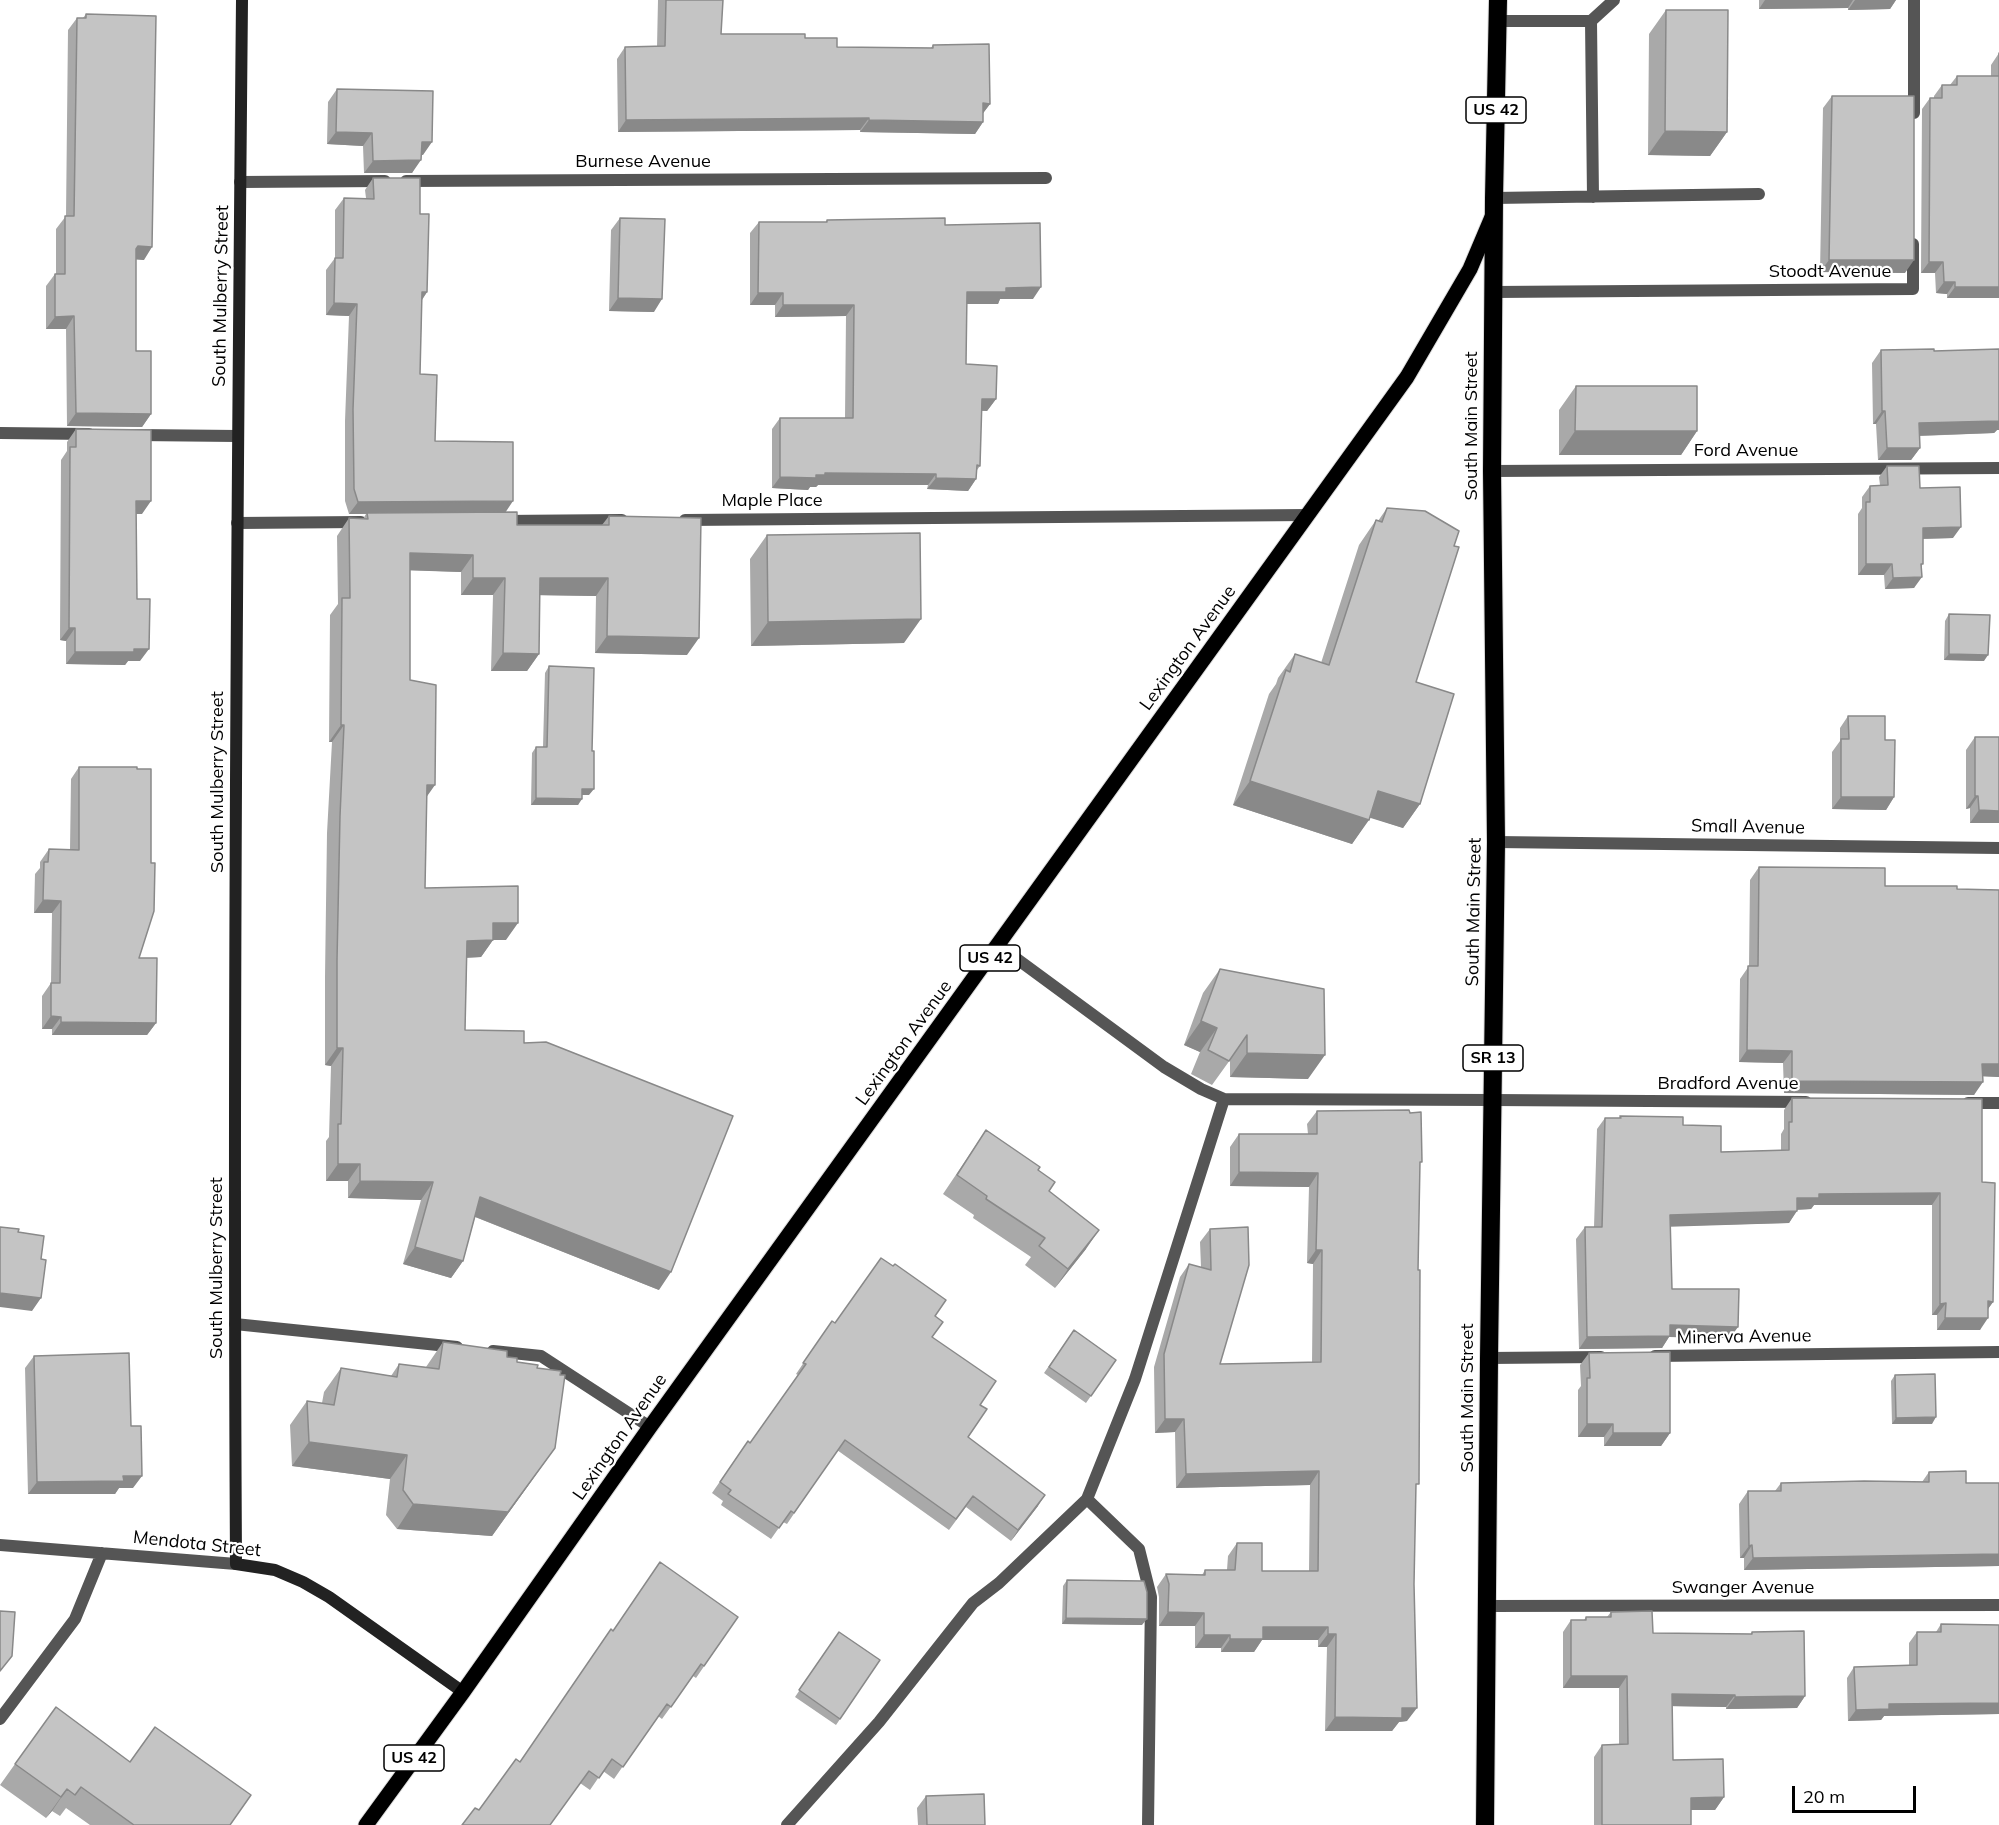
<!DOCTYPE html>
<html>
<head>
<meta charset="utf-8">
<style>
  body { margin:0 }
  #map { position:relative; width:1999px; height:1825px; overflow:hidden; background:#fff; font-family:Mulish,sans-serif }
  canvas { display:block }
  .scale { position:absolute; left:1792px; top:1786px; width:124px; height:27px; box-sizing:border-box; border:3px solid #000; border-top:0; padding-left:8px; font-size:18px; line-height:21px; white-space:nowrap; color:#000; -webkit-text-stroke:4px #fff; paint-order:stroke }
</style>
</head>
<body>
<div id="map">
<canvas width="1999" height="1825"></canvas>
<div class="scale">20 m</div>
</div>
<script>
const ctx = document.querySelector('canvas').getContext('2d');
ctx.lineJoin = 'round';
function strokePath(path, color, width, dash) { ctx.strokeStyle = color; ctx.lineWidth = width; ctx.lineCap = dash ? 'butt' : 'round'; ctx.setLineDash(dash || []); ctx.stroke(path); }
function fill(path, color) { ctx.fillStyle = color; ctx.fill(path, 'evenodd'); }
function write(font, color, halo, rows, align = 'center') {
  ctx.font = font + ' Mulish,sans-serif'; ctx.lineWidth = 4.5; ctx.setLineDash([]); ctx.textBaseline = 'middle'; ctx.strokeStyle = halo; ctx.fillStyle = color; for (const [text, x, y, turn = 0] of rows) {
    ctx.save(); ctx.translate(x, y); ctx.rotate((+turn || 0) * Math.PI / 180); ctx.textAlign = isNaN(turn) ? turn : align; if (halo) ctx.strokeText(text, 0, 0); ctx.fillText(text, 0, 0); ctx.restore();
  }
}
const primary = new Path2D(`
  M366,1825L463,1692L650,1427L1407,377L1470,269L1492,217`);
const highway = new Path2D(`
  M1485,1825L1489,1358L1496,842L1492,471L1494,198L1498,0`);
strokePath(primary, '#dbdbdb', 17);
strokePath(highway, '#dbdbdb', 20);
strokePath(new Path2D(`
  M1498,21H1591L1614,0
  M1591,21L1593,197
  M1494,198L1759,194
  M0,433L89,434
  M136,435L237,436
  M685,520L1308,515
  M502,521L622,520
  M237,523L361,522
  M998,945L1164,1067L1201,1089L1224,1099L1492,1100
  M235,1324L457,1347
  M493,1351L541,1356L650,1427
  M1655,1356L1999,1352
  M1489,1358L1601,1357
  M1087,1499L1139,1549L1151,1597L1148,1825
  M787,1825L879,1722L973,1603L999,1583L1087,1499L1135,1379L1224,1099`), '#555', 12);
strokePath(new Path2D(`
  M1914,113V0
  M406,181L1046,178
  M240,182L385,181
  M1494,292L1913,289V244
  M1492,471L1999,468
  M1496,842L1999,848
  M1492,1100L1806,1102
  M1968,1103H1999
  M0,1545L236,1564
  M1488,1606L1999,1605
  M0,1719L75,1619L102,1553`), '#555', 12);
strokePath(new Path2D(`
  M242,0C237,521 233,1043 236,1564L275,1570L303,1582L329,1597L463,1692`), '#222', 12);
strokePath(primary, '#000', 15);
strokePath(highway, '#000', 18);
fill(new Path2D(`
  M658,0H723L721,34L805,38L837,47L931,48L933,45L990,104L983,113V122L975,134L860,132V130L618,132L617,59L625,47H657Z
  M1759,0H1896L1890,9L1848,10V8L1759,9Z
  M1666,10L1727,132L1710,156L1648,155L1649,34Z
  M86,14L144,260L136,259V351L151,414L142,427L67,426L66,329H46V286L55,274H56V229L66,216L68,30L77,18H83Z
  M1999,53V298H1947V294L1936,293L1935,273H1921L1922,109L1930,98H1934V96L1942,85H1950L1957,76H1991V65Z
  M337,89L423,155H421L412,173H364L363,146L327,144L328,102Z
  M1832,96L1905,273L1820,272L1823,108Z
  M373,178L420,214L427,292L422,300L420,374L435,441L517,525H602L609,516L687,655L595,653L596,596L539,595V654L527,671H491L493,595H461V572L410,570V680L426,797L425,888L506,940H493L481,957L467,958L465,1030L524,1043L659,1290L475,1217L463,1261L451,1278L403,1264L421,1200L348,1198V1181H326V1141L329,1137L331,1066L325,1065V977L327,833L332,742H329L330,615L338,604L337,536L349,518L363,519L366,514H349L345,501V421L349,316L326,315V270L335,258V210L344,198H366L365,190Z
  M620,218L654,312L609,311L611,230Z
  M827,220L945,225L1033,299H1000L998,304H966V364L996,399L987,411H981L980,466L977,470L976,479L968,491L927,489L928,485H818L816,487H810L808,490L772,488V429L780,418H845L846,316L775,317V305H750V233L759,222H826Z
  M1881,350L1934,351L1997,430L1994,433L1920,436V448L1911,460H1878L1876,424H1873L1872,363Z
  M1576,386L1697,431L1681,455H1559V410Z
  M76,429L142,514H136L137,599L140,661H128L125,665L66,664V641L60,640L61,460L67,451V442Z
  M1887,466L1920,488L1953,538L1923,539L1922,566L1914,588L1885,589L1884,575H1858V514L1862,508V497L1870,486L1880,485L1879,477Z
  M1387,508L1454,546L1416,682L1420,804L1403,828L1370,817L1352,844L1233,805L1269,694L1276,684L1278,678L1295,654L1321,663L1359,545L1376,520L1378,521Z
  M767,535L904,643L751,646L750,559Z
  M1949,614L1984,661L1944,660L1945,621Z
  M549,666L589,795H582L578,805H531L532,753L536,747H543L545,673Z
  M1848,716L1885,740L1894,797L1886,810L1832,809V752L1840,741V728Z
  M1975,737L1999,823H1970V808L1966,809V750Z
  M79,767L139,958L156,1023L147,1035H52V1029H42V996L51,983L52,913H34L35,874L40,868V862L49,849L70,850L71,779Z
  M1759,867L1885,886L1957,889L1999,1077L1983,1076L1974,1095L1784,1093L1783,1063L1739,1062L1740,979L1749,966L1750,880Z
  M1220,969L1308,1079L1230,1077V1060L1212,1085L1191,1074L1200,1052L1184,1045L1203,993Z
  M1792,1098L1982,1182L1993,1302L1988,1309L1980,1330H1937V1315H1932V1205H1814L1811,1209L1797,1210L1789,1223L1670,1226L1672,1289L1730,1338L1669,1337L1662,1348L1579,1349L1576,1239L1585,1227H1594L1597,1129L1605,1118H1619L1620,1116L1683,1125L1721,1152L1781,1150V1134L1784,1129V1110Z
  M1317,1111L1420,1164L1418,1270L1416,1489L1407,1721L1399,1722L1392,1731H1325L1327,1647H1318V1640H1262L1254,1652H1221V1648H1195V1626H1159V1597L1157,1587L1166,1574L1202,1575L1205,1570H1227L1228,1556L1237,1543L1262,1571H1309L1310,1485L1176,1488L1175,1432L1155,1433L1154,1367L1180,1277L1189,1264L1201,1267L1200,1242L1210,1229L1220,1364L1312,1363L1313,1264L1307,1263L1309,1187L1230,1186V1147L1239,1134H1308L1307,1124Z
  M986,1130L1038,1170L1049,1191L1086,1249L1055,1288L1025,1265L1031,1257L973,1218L974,1215L943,1194Z
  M935,1316L932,1337L980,1405L968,1437L1038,1506L1011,1541L966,1507L949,1530L837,1450L787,1524L783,1522L771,1539L721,1505L723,1501L712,1493L748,1441L750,1443L798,1375L796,1374L832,1321L835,1323Z
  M1074,1330L1116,1360L1086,1403L1044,1373Z
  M443,1342L507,1357L517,1362L537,1368L555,1448L492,1536L397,1529L386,1515L390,1479L292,1466L290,1425L307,1401L322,1403L324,1392L341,1368L391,1376L399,1364L426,1367Z
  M1589,1353L1670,1433L1661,1446H1604V1437H1578V1390L1581,1386L1580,1365Z
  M34,1356L133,1488H119L115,1494H28L25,1368Z
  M1895,1375L1932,1424H1892L1891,1381Z
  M1929,1472L1966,1483H1999V1566L1744,1570V1558H1740L1739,1504L1748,1491H1775L1781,1483L1922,1482Z
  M1067,1580L1142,1625L1062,1624L1063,1586Z
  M1611,1612L1653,1633L1751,1634L1752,1632L1805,1696L1797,1708L1726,1709V1707L1672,1706L1673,1760L1724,1797L1715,1810H1691V1825H1594V1757L1602,1745H1619V1688H1563V1632L1571,1620H1584L1586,1617H1607Z
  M738,1617L696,1678L693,1676L662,1719L658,1716L614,1779L603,1771L590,1790L580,1783L520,1762L613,1631Z
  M1941,1624L1999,1625V1714L1884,1716L1881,1720L1848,1721L1847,1678L1854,1667L1909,1665V1643L1917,1632H1936Z
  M839,1632L880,1660L836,1725L795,1697Z
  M130,1762L230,1825H90L66,1808L60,1816L52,1811L46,1818L0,1785L15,1764Z
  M926,1796L985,1825H918L917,1808Z`), '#a9a9a9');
fill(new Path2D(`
  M1765,0H1853L1848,8L1759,9Z
  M1855,0H1896L1890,9L1848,10Z
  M983,103L990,104L981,116Z
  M869,118L860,130L618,132L626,120Z
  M869,120L983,122L975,134L860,132Z
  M1665,131L1727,132L1710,156L1648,155Z
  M336,132L372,133L363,146L327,144Z
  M422,142H432L423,155L413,154Z
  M421,160L412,173H364L373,161Z
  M138,246L152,247L144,260L129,259Z
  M1829,260H1914L1905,273L1820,272Z
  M1929,262H1943L1935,273H1921Z
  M1944,282H1955L1947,294L1936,293Z
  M1041,287L1033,299H1000L998,304H958L967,292L1006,288Z
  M1955,287H1999V298H1947Z
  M422,292H427L419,304Z
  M758,293H783L775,305H750Z
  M618,298L662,299L654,312L609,311Z
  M334,303L357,304L349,316L326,315Z
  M783,305H854L846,316L775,317Z
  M74,316L66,329H46L55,317Z
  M982,399H996L987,411L974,410Z
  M1882,411H1885L1876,424H1873Z
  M76,413L151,414L142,427L67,426Z
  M1999,421V430H1997L1994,433L1911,436L1919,423Z
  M1575,431H1697L1681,455H1559Z
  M1887,448H1920L1911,460H1878Z
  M825,473L936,474L928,485H818L816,487H810L808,490L772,488L780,477L816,475Z
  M936,478L976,479L968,491L927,489Z
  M136,501H151L142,514H127Z
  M513,501L505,513L349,514L358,502Z
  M1961,527L1953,538L1915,539L1923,528Z
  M410,553L473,555L461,572L398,570Z
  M1866,564H1892L1884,575H1858Z
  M1922,577L1914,588L1885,589L1893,578Z
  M473,578H505L493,595H461Z
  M540,578H608L596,596L528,595Z
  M921,619L904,643L751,646L768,622Z
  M69,628H75L66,641L60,640Z
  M607,636L699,638L687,655L595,653Z
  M134,649H149L140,661H128L125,665L66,664L75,652Z
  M503,653L539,654L527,671H491Z
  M1949,654L1988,655L1984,661L1944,660Z
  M341,725H344L332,742H329Z
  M1250,781L1369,820L1352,844L1233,805Z
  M427,785H435L423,802Z
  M582,789H594L589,795H578Z
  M1378,791L1420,804L1403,828L1361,815Z
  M1975,796H1978L1970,808L1966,809Z
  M1841,797H1894L1886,810L1832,809Z
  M536,798L582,799L578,805H531Z
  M1979,810L1999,811V823H1970Z
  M43,900L61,901L52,913H34Z
  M493,923H518L506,940H493L481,957L455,958L467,941Z
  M51,1016L61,1017L52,1029H42Z
  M1201,1021L1217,1028L1200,1052L1184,1045Z
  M61,1022L156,1023L147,1035H52Z
  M337,1048H343L331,1066L325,1065Z
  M1747,1050L1792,1051L1783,1063L1739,1062Z
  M1247,1053L1325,1055L1308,1079L1230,1077Z
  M1982,1064H1999V1077L1974,1076Z
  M1792,1081L1983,1082L1974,1095L1784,1093Z
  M338,1164H360L348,1181H326Z
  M1239,1172L1318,1173L1309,1187L1230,1186Z
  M360,1181L433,1182L421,1200L348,1198Z
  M1940,1193L1932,1205H1814L1811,1209L1789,1210L1797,1198L1819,1194Z
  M480,1197L671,1272L659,1290L468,1214Z
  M1797,1211L1789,1223L1662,1227L1670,1215Z
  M1099,1230L1086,1249L1055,1288L1068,1269Z
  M415,1247L463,1261L451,1278L403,1264Z
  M1316,1250H1322L1313,1264L1307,1263Z
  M0,1293L41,1298L32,1311L0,1307Z
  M1988,1301L1993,1302L1985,1313Z
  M1946,1303L1937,1315H1932L1940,1304Z
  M1945,1318H1988L1980,1330H1937Z
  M1670,1325L1738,1327L1730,1338L1669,1337L1662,1348L1579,1349L1587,1337Z
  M1936,1417L1932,1424H1892L1896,1418Z
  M1165,1419H1184L1175,1432L1155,1433Z
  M1587,1424H1613L1604,1437H1578Z
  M1613,1433H1670L1661,1446H1604Z
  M309,1442L407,1455L390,1479L292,1466Z
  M555,1448L492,1536L397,1529L413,1504Z
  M1319,1471L1310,1485L1176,1488L1186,1474Z
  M123,1476H142L133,1488H119L115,1494H28L37,1482Z
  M1045,1495L1038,1506L1011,1541L1018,1530Z
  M1752,1545L1744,1558H1740L1749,1546Z
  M1999,1554V1566L1744,1570L1753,1558Z
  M1168,1612L1204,1613L1195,1626H1159Z
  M1066,1618L1147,1619L1142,1625L1062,1624Z
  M1263,1627H1328L1318,1640H1262L1254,1652H1221L1230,1639Z
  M1328,1634H1336L1327,1647H1318Z
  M1204,1635H1230L1221,1648H1195Z
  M1571,1676H1627L1619,1688H1563Z
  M1672,1694L1735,1695L1726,1707L1663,1706Z
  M1805,1696L1797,1708L1726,1709L1735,1697Z
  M1999,1703V1714L1884,1716L1881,1720L1848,1721L1856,1710L1889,1704Z
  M1402,1708H1417L1407,1721L1399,1722L1392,1731H1325L1335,1717Z
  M67,1789L52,1811L46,1818L61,1797Z
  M1724,1797L1715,1810H1682L1691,1798Z`), '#898989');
const building = new Path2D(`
  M666,0H723L721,34H805V38H837V47L933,48V45L989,44L990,104L983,103V122L869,120V118L626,120L625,47L665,46Z
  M1666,10H1728L1727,132L1665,131Z
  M86,14L156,16L152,247L138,246L136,249V351H151V414L76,413L74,316L55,317V274H65V216H74L77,18H86Z
  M1999,53V287H1955V282H1944L1943,262H1929L1930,98H1942V85H1957V76H1999Z
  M337,89L433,91L432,142H422L421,160L373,161L372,133L336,132Z
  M1832,96H1914V260H1829Z
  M373,178H420V214H429L427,292H422L420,374L437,375L435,441L513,442V501L358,502L354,489L353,409L357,304L334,303L335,258H343L344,198L374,199Z
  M620,218L665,219L662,299L618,298Z
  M945,218V225L1040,223L1041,287L1006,288V292H967L966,364L997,366L996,399H982L980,466L977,465L976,479L936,478V474L825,473V475H816V478L780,477V418H853L854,305H783V293H758L759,222H827V220Z
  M1934,349V351L1999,349V421L1919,423L1920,448H1887L1885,411H1882L1881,350Z
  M1576,386H1697V431H1575Z
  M76,429L151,430V501H136L137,599H150L149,649H134V652H75V628H69L70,447H76Z
  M1887,466H1919L1920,488L1960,487L1961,527L1923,528V564H1921L1922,577L1893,578L1892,564H1866V502H1870V486L1888,485Z
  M1387,508L1425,511L1459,531L1454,546L1459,547L1416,682L1454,694L1420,804L1378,791L1369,820L1250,781L1286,670L1290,672L1295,654L1329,665L1376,520L1382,522Z
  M517,512V525H609V516L701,518L699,638L607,636L608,578H540L539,654L503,653L505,578H473V555L410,553V680L436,685L435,785H427L425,888L518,886V923H493V940L467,941L465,1030L524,1031V1043L546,1042L733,1116L671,1272L480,1197L463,1261L415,1247L433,1182L360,1181V1164H338V1124H341L343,1048H337V960L340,816L344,725H341L342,598H350L349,518L368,519L367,513Z
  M920,533L921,619L768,622L767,535Z
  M1949,614L1990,615L1988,655L1949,654Z
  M549,666L594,668L592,751H594V789H582V799L536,798V747H547Z
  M1848,716H1885V740H1895L1894,797H1841V739H1849Z
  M1975,737H1999V811L1979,810L1978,796H1975Z
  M79,767H137V769H151V863H155L154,911L139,958H157L156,1023L61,1022V1017L51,1016V983H60L61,901L43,900L44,862H48L49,849L79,850Z
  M1759,867L1885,868V886H1957V889L1999,890V1064H1982L1983,1082L1792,1081V1051L1747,1050L1748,966H1758Z
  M1220,969L1324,989L1325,1055L1247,1053V1035L1229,1061L1208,1050L1217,1028L1201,1021Z
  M1792,1098L1982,1099V1182L1995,1183L1993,1302L1988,1301V1318H1945L1946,1303L1940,1304V1193L1819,1194V1198H1797V1211L1670,1215L1672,1289H1739L1738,1327L1670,1325V1336L1587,1337L1585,1227H1602L1605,1118H1621L1620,1116L1683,1117V1125L1721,1126V1152L1789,1150V1122H1792Z
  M1409,1110L1410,1113L1421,1112L1422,1162H1420L1418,1270H1420L1419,1484H1416L1414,1584L1417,1708H1402V1718L1335,1717L1336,1634H1328V1627H1263V1639H1230V1635H1204V1613L1168,1612L1169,1584L1166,1574L1205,1575V1570H1235L1237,1543H1262V1571H1318L1319,1471L1186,1474L1184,1419H1165L1164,1354L1189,1264L1211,1270L1210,1229L1248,1227L1249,1265L1220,1364L1321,1362L1322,1250H1316L1318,1173L1239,1172V1134H1317V1111Z
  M986,1130L1040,1167L1038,1170L1055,1182L1049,1191L1099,1230L1068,1269L1039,1246L1045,1238L986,1199L987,1196L957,1175Z
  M0,1227L19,1229L18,1232L44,1236L41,1259L46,1260L41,1298L0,1293Z
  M881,1258L893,1266L895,1264L946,1300L935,1316L943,1322L932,1337L996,1381L980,1405L987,1409L968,1437L1045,1495L1018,1530L973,1496L956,1519L845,1440L794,1513L791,1511L779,1528L728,1494L731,1490L720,1482L748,1441L750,1443L806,1364L803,1363L832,1321L835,1323Z
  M1074,1330L1116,1360L1091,1396L1049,1367Z
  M443,1342L507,1351V1357L517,1358V1362L538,1365L537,1368L561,1371L560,1375H565L555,1448L508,1512L413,1504L403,1490L407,1455L309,1442L307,1401L334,1405L341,1368L397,1377L399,1364L439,1369Z
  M1670,1352V1433H1613V1424H1587V1378H1590L1589,1353Z
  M129,1353L131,1426H141L142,1476H123L124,1481L37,1482L34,1356Z
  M1935,1374L1936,1417L1896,1418L1895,1375Z
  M1966,1471V1483H1999V1554L1753,1558L1752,1545L1749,1546L1748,1491H1781V1483L1864,1481L1929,1482V1472Z
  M660,1562L738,1617L704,1666L701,1664L671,1707L667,1704L623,1767L612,1759L599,1778L589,1771L550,1825H462L475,1808L479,1810L516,1759L520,1762L611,1629L613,1631Z
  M1067,1580L1144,1581L1147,1592V1619L1066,1618Z
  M0,1611L15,1612L12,1656L0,1671Z
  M1652,1611L1653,1633L1752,1634V1632L1804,1631L1805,1696L1735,1697V1695L1672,1694L1673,1760L1723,1759L1724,1797L1691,1798V1825H1602V1745L1628,1744L1627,1676H1571V1620H1586V1617H1611V1612Z
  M1941,1624L1999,1625V1703L1889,1704V1709L1856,1710L1854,1667L1917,1665V1632H1941Z
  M839,1632L880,1660L840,1719L799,1690Z
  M56,1707L130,1762L155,1727L251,1795L230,1825H134L81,1787L75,1795L67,1789L61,1797L15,1764Z
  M984,1794L985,1825H927L926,1796Z`);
fill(building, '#c4c4c4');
strokePath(building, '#898989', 1.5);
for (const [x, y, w] of [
  [1496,110,60],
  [990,958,60],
  [1493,1058,60],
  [414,1758,60]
]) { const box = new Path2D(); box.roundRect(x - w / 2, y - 13, w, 26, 4.5); ctx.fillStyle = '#fff'; ctx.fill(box); strokePath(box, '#000', 1.5); }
write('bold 16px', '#000', null, [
  ["US 42",1496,110],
  ["US 42",990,958],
  ["SR 13",1493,1058],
  ["US 42",414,1758]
]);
write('18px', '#000', '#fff', [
  ["Burnese Avenue",643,162],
  ["Stoodt Avenue",1830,272],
  ["South Mulberry Street",221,296,-89],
  ["South Main Street",1472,426,-90],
  ["Ford Avenue",1746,451],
  ["Maple Place",772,501],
  ["Lexington Avenue",1188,648,-54],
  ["South Mulberry Street",218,782,-90],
  ["Small Avenue",1748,827,1],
  ["South Main Street",1474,912,-89],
  ["Lexington Avenue",904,1043,-54],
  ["Bradford Avenue",1728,1084],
  ["South Mulberry Street",217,1268,-90],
  ["Minerva Avenue",1744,1337,-1],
  ["South Main Street",1468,1398,-90],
  ["Lexington Avenue",620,1437,-55],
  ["Mendota Street",197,1544,6],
  ["Swanger Avenue",1743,1588]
]);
</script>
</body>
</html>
